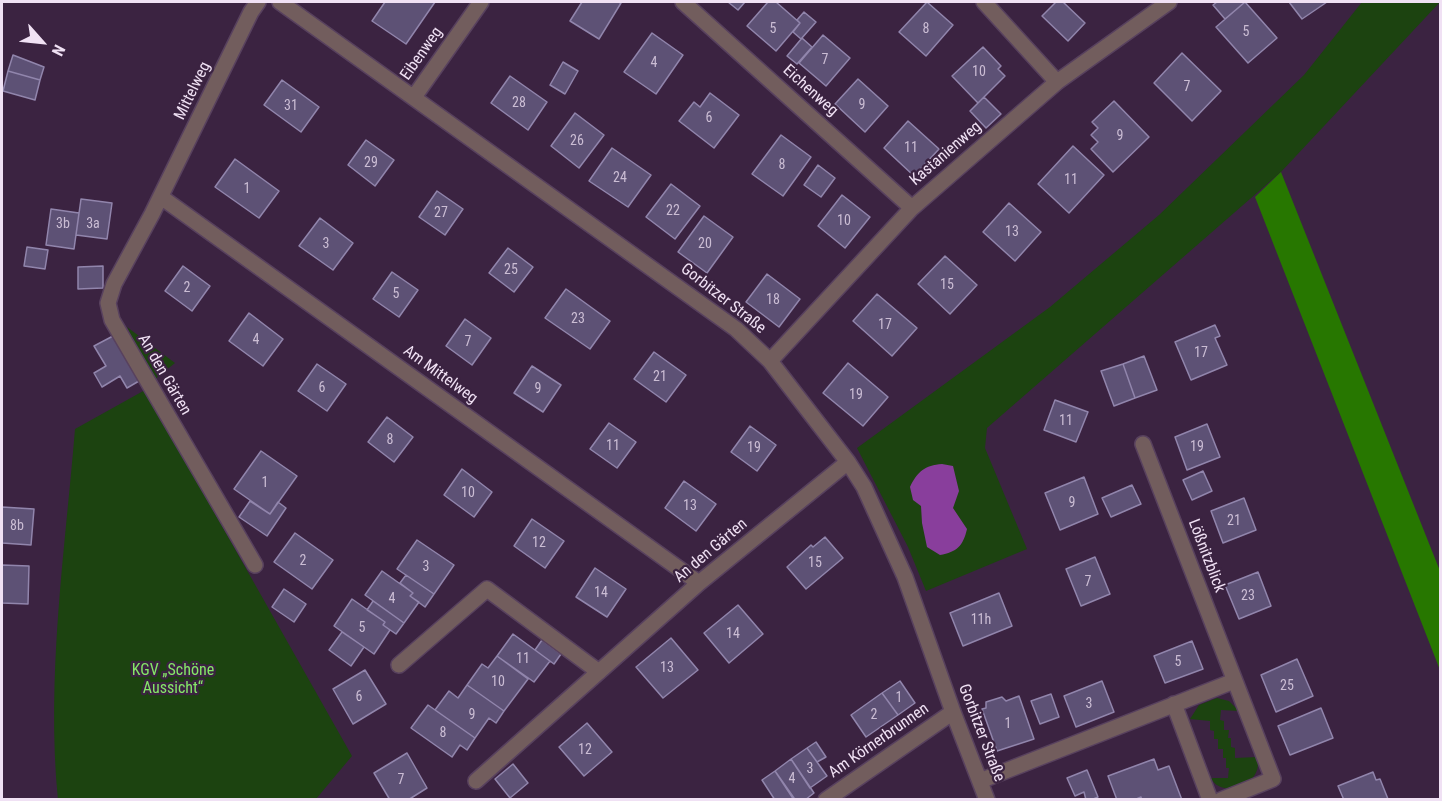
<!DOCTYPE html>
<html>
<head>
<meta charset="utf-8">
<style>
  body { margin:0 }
  #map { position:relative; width:1442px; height:801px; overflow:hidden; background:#3b2341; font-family:"Roboto Condensed",sans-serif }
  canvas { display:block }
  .frame { position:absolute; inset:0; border:3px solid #f0e1f4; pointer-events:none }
  .north { position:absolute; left:12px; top:12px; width:60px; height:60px; -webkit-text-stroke:4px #3b2341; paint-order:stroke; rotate:117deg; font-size:16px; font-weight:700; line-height:24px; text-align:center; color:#f0e1f4 }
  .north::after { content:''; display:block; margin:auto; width:21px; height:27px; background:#f0e1f4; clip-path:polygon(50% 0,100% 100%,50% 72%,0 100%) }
</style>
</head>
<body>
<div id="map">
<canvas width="1442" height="801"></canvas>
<div class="frame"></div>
<div class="north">N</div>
</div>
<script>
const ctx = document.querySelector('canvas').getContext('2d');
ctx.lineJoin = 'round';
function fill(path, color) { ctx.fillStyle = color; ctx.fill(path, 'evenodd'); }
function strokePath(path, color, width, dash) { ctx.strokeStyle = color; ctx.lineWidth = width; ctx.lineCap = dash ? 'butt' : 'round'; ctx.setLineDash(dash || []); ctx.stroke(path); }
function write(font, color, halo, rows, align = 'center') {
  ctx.font = font + ' "Roboto Condensed",sans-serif'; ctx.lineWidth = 4.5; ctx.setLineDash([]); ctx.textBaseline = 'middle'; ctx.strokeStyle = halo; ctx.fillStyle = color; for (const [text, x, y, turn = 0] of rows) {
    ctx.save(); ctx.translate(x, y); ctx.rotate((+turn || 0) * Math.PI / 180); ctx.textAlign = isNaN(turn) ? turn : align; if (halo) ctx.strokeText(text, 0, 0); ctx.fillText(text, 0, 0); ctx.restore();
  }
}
fill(new Path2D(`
  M1362,2H1440L1281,172L987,428L985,448L1027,549L926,591L908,547L857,448L1050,307L1159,215L1304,75Z
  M127,327L175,363L154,380Z
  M145,390L352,756L316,799L58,800C46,676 65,551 75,429Z
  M1217,698L1229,701L1239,711L1221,710L1220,720L1224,721V730H1229L1228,738H1231V747L1235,748V758L1257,757C1265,786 1220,799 1211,778H1228L1229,768H1226V758H1223V749H1218V739H1214V731L1210,730V721L1190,719L1199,705Z`), '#1c4310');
fill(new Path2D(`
  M1281,172L1440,571V670L1255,197Z`), '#277700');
fill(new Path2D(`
  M942,464L953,466L959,491L953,508L967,529C963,546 957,552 940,555L927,547L922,523L921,506L913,500L910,487C917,472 925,465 942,464Z`), '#893e9c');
const building = new Path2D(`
  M385,2H435L406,44L372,21Z
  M582,2H618L621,3L599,39L570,21Z
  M728,2H745L738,10Z
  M768,2H776L800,23L776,51L747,26Z
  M927,2L953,25L926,56L899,32Z
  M1056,2H1063L1085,23L1068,41L1042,16Z
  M1217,2H1245L1225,19L1213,5Z
  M1245,2L1277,38L1248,63L1216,27Z
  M1289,2H1327L1302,19Z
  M804,12L816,22L801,39L793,32L800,23L797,20Z
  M652,33L683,55L656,94L624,72Z
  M823,35L850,58L826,86L799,63Z
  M802,38L812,47L797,64L787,56Z
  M983,47L1001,66L998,69L1005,76L978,103L952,76Z
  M1182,53L1221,91L1192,121L1154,83Z
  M13,55L44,67L40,80L8,71Z
  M563,62L578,71L565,94L550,85Z
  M8,71L40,80L35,100L3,91Z
  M510,76L547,102L528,130L491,103Z
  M858,79L888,106L865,132L835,104Z
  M282,80L319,107L301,132L264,105Z
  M710,93L739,115L714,148L679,121L694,102L700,107Z
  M984,97L1001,114L986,128L970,111Z
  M1114,101L1149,137L1113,172L1091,149L1098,142L1091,135L1098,128L1092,122Z
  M575,113L604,135L579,168L551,146Z
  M908,121L939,149L914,176L884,148Z
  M781,135L811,157L783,196L752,174Z
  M366,140L394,160L375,186L348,165Z
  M1073,146L1104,175L1069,213L1038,184Z
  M612,148L651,175L628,207L589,181Z
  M235,159L279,191L259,218L215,187Z
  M818,165L835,178L821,197L804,185Z
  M671,184L700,206L675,239L646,217Z
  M437,191L463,209L445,235L419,217Z
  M842,195L870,217L845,248L818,226Z
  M81,199L112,203L107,239L76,235Z
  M1009,203L1041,232L1015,261L983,232Z
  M51,209L79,213L74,249L46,245Z
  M704,216L733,237L707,273L678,252Z
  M320,218L353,243L333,270L299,246Z
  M27,247L48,250L45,269L24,266Z
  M508,248L533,267L514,292L489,273Z
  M945,256L977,285L950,314L918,284Z
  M103,266V288L78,289V267Z
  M183,266L210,286L192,311L165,291Z
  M392,272L418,290L399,317L373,299Z
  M767,274L800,299L779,327L746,302Z
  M566,289L610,321L590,349L545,318Z
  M877,294L917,328L892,356L853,321Z
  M249,313L283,339L263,366L229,341Z
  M465,319L491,338L472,365L446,346Z
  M1215,325L1220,336L1215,338L1227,365L1191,380L1175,342Z
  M113,336L139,381L127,388L120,376L102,387L94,373L106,366L94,346Z
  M654,352L686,375L666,402L634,379Z
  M1144,356L1157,390L1135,398L1123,364Z
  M848,363L888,397L863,426L823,393Z
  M317,364L346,384L327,411L298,391Z
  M1123,364L1135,398L1114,406L1101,371Z
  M532,366L561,385L543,412L514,393Z
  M1055,400L1088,412L1076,442L1044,430Z
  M387,417L413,437L394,462L368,442Z
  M609,423L636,442L617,468L590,449Z
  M1207,424L1220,457L1187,470L1175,437Z
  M750,426L776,445L757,471L731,452Z
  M261,451L297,476L270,514L234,489Z
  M462,469L492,492L474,517L444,495Z
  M1203,471L1212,491L1192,500L1183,480Z
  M1084,477L1098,514L1060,530L1045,493Z
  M684,481L716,504L696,531L665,508Z
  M1132,485L1141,504L1111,517L1102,498Z
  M1244,498L1256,530L1223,543L1211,511Z
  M250,501L270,514L278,502L286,508L267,536L239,517Z
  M2,507L34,509L31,545L2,543Z
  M532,519L564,541L545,568L514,546Z
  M295,533L333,560L312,589L274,562Z
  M825,537L843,558L806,589L787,567L811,545L813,547Z
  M417,540L454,565L434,594L397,569Z
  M1095,557L1110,594L1081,606L1066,569Z
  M2,565L29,566L28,604L2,603Z
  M595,568L626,589L607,617L576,597Z
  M382,571L413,593L410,596L419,602L404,623L365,595Z
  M1258,572L1271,606L1239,619L1225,585Z
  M406,575L434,594L425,607L410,596L413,593L400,583Z
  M284,589L306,604L294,622L272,607Z
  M999,593L1012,626L963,646L950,613Z
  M352,599L385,622L383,625L390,630L374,654L334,626Z
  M373,601L404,623L396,634L383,625L385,622L367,610Z
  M738,605L763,634L729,663L704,633Z
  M342,632L364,647L351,666L329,650Z
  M513,634L550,661L534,682L497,656Z
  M671,638L698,670L663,698L636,667Z
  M542,640L561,654L554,664L535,650Z
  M1192,641L1203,669L1165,683L1154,656Z
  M497,656L528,679L504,711L467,685L482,664L488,668Z
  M1297,659L1313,696L1276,712L1261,675Z
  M365,670L386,704L353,724L333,689Z
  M900,681L915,703L898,715L882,693Z
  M1102,681L1114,712L1076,727L1064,696Z
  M467,685L504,711L496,723L489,718L475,738L435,710L449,691L458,698Z
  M882,693L898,715L866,737L851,715Z
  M1051,694L1059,717L1040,724L1031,701Z
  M1019,696L1034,739L997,751L982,709L986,708V702L1002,697L1006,701Z
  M428,705L475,738L467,750L460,745L452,757L411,728Z
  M1321,708L1333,738L1290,755L1278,726Z
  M587,723L612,752L584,776L559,747Z
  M816,742L826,757L817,762L807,748Z
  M807,748L827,776L810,788L791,759Z
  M407,753L427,788L408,800H390L374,773Z
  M791,759L814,793L805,800H794L775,771Z
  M1154,759L1158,770L1169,766L1182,800H1142L1141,797L1134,800H1117L1108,776Z
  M513,764L528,783L510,798L495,779Z
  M1087,770L1098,797L1091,800H1086L1084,792L1075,796L1067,778Z
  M775,771L794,798L792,800H775L762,780Z
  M1373,772L1376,780L1380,779L1388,799L1344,800L1338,786Z`);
fill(building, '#5d5175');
strokePath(building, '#9185ac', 1.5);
const minor = new Path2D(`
  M280,2L736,329L770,361L848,462L864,487L905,577L953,712L987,800
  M683,2L912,208
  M984,2L1057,82
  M414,97L481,2
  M161,197L699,583
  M770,361L912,208L1057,82L1169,2
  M1143,444L1273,779L1221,800
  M255,565L112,320L108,303L114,284L152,214L251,12L258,2
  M399,665L487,589L599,672
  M1174,704L1210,800
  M476,781L699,583L848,462
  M980,781L1234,681
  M826,800L953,712`);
strokePath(minor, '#58415e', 18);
strokePath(minor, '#725d5d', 15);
write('14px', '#cbbdd4', null, [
  ["5",773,29],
  ["8",926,29],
  ["5",1246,32],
  ["7",825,60],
  ["4",654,63],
  ["10",979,72],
  ["7",1187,87],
  ["28",519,103],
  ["9",862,105],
  ["31",291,106],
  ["6",709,118],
  ["9",1120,136],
  ["26",577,141],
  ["11",911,148],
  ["29",371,163],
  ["8",782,165],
  ["24",620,178],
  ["11",1071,180],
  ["1",247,189],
  ["22",673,211],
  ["27",441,213],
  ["10",844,221],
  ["3b",63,224],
  ["3a",93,224],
  ["13",1012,232],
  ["3",326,244],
  ["20",705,244],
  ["25",511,270],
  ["15",947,285],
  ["2",187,288],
  ["5",396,294],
  ["18",773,300],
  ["23",578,319],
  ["17",885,325],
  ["4",256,340],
  ["7",468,342],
  ["17",1201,353],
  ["21",660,377],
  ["6",322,388],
  ["9",538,389],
  ["19",856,395],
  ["11",1066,421],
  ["8",390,440],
  ["11",613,446],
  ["19",1197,447],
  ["19",754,448],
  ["1",265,483],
  ["10",468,493],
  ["9",1072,503],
  ["13",690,506],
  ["21",1234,521],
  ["8b",17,526],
  ["12",539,543],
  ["2",303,561],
  ["15",815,563],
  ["3",426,567],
  ["7",1088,582],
  ["14",601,593],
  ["23",1248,596],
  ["4",392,599],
  ["11h",981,620],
  ["5",362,628],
  ["14",733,634],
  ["11",523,659],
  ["5",1178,662],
  ["13",667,668],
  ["10",498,682],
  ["25",1287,686],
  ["6",359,697],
  ["1",899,698],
  ["3",1089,704],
  ["9",472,715],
  ["2",874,715],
  ["1",1008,724],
  ["8",443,733],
  ["12",585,750],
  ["3",810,769],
  ["4",792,779],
  ["7",401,780]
]);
write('16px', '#f0e1f4', '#3b2341', [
  ["Eibenweg",422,54,-55],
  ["Mittelweg",193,91,-64],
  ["Eichenweg",810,91,42],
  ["Kastanienweg",946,154,-41],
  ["Gorbitzer Straße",723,299,38],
  ["An den Gärten",164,375,60],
  ["Am Mittelweg",440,375,36],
  ["An den Gärten",711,551,-40],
  ["Lößnitzblick",1206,556,69],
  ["Gorbitzer Straße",981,733,69],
  ["Am Körnerbrunnen",879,741,-35]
]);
write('16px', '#85e768', '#3b2341', [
  ["KGV „Schöne",173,671],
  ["Aussicht“",173,689]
]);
</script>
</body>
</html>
